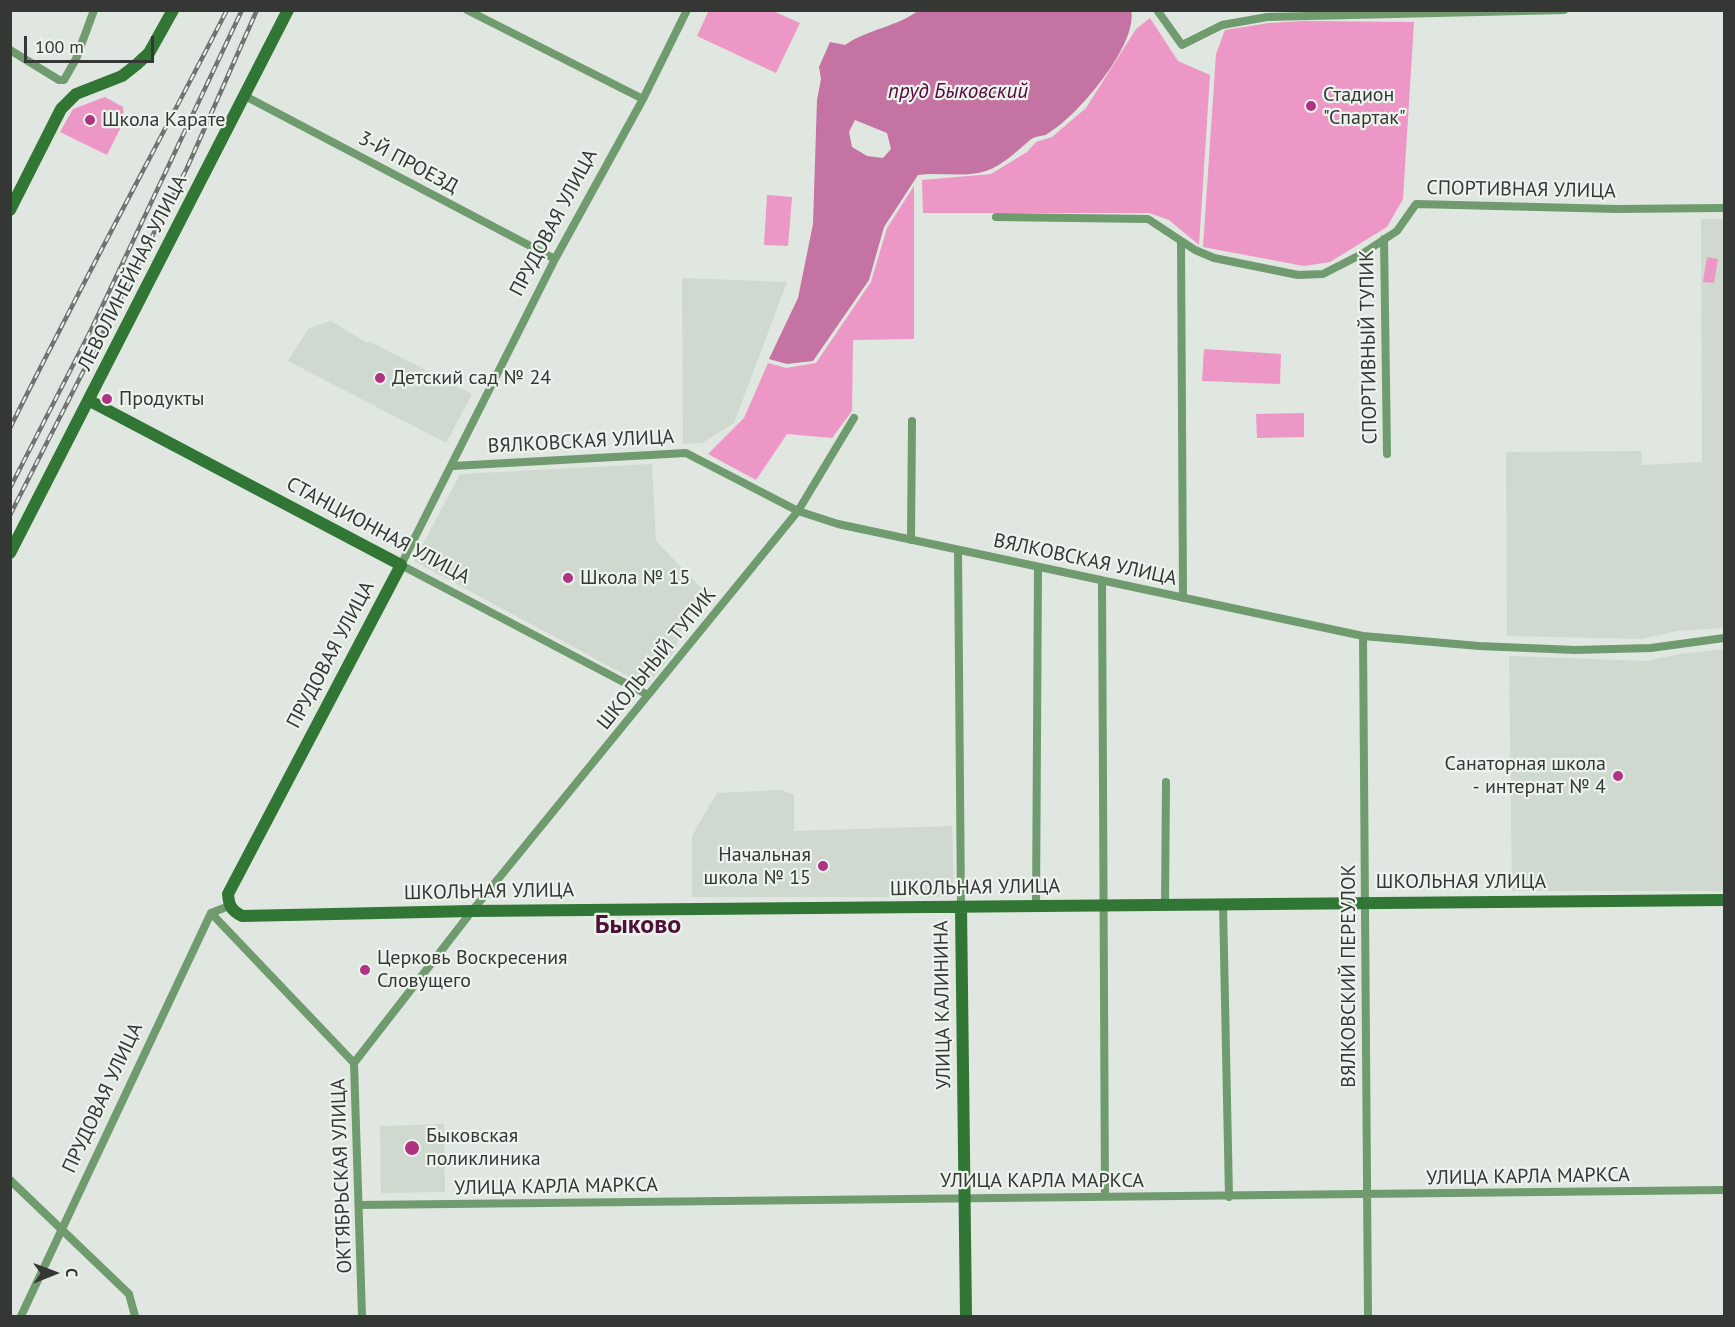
<!DOCTYPE html>
<html>
<head>
<meta charset="utf-8">
<style>
  body { margin:0 }
  #map { position:relative; width:1735px; height:1327px; overflow:hidden; background:#e0e6e0; font-family:"PT Sans",sans-serif }
  canvas { display:block }
  .frame { position:absolute; inset:0; border:12px solid #353734; pointer-events:none }
  .north { position:absolute; left:24px; top:1243px; width:60px; height:60px; -webkit-text-stroke:4px #edf3ed; paint-order:stroke; rotate:89deg; font-size:16px; font-weight:700; line-height:24px; text-align:center; color:#353734 }
  .north::after { content:''; display:block; margin:auto; width:21px; height:27px; background:#353734; clip-path:polygon(50% 0,100% 100%,50% 72%,0 100%) }
  .scale { position:absolute; left:24px; top:36px; width:130px; height:27px; box-sizing:border-box; border:3px solid #353734; border-top:0; padding-left:8px; font-size:18px; line-height:21px; white-space:nowrap; color:#353734; -webkit-text-stroke:4px #edf3ed; paint-order:stroke }
</style>
</head>
<body>
<div id="map">
<canvas width="1735" height="1327"></canvas>
<div class="frame"></div>
<div class="north">С</div>
<div class="scale">100 m</div>
</div>
<script>
const ctx = document.querySelector('canvas').getContext('2d');
ctx.lineJoin = 'round';
function fill(path, color) { ctx.fillStyle = color; ctx.fill(path, 'evenodd'); }
function strokePath(path, color, width, dash) { ctx.strokeStyle = color; ctx.lineWidth = width; ctx.lineCap = dash ? 'butt' : 'round'; ctx.setLineDash(dash || []); ctx.stroke(path); }
function write(font, color, halo, rows, align = 'center') {
  ctx.font = font + ' "PT Sans",sans-serif'; ctx.lineWidth = 4.5; ctx.setLineDash([]); ctx.textBaseline = 'middle'; ctx.strokeStyle = halo; ctx.fillStyle = color; for (const [text, x, y, turn = 0] of rows) {
    ctx.save(); ctx.translate(x, y); ctx.rotate((+turn || 0) * Math.PI / 180); ctx.textAlign = isNaN(turn) ? turn : align; if (halo) ctx.strokeText(text, 0, 0); ctx.fillText(text, 0, 0); ctx.restore();
  }
}
fill(new Path2D(`
  M1701,219H1724V628L1677,631L1642,639L1507,636L1506,452L1641,451L1642,465L1702,462Z
  M682,278L787,282L734,423L702,443L683,444Z
  M331,321L367,343L369,341L472,394L446,443L288,361L309,328Z
  M652,464L656,541L707,594L683,623L675,651L646,686L414,561L460,474Z
  M1724,649V891H1512L1509,656L1647,661L1679,654Z
  M782,790L794,795V831L952,826L954,897H692V836L717,793Z
  M444,1124L445,1192L381,1193L380,1126Z`), '#cfd9cf');
fill(new Path2D(`
  M709,10L773,11L800,23L776,73L697,36Z
  M1150,18L1178,61L1210,75L1199,245L1169,220L1149,213H923L922,180L991,174L1027,152L1036,142L1052,137L1086,108L1136,29Z
  M1304,21L1414,22L1403,199L1387,227L1330,262L1304,266L1203,247L1216,54L1225,30L1269,23Z
  M105,97L123,107L124,121L107,155L60,132L73,109Z
  M914,186V339L853,340L852,411L832,438L787,434L756,480L708,454L744,418L768,363L786,368L816,363L871,282L887,228Z
  M767,195L792,197L788,246L764,245Z
  M1707,257L1718,259L1714,283L1703,282Z
  M1204,349L1281,354L1280,384L1202,381Z
  M1304,413V437L1257,438L1256,414Z`), '#ec97c6');
fill(new Path2D(`
  M919,10H1131C1139,44 1076,118 1047,134C1042,137 1036,135 1030,140C1017,151 1003,165 986,171C965,178 940,172 918,175L884,227L869,280L813,361L787,364L769,359L798,298L813,224L817,100L821,79L819,67L830,42L845,45C868,29 897,27 919,10ZM855,120L887,133L891,149L883,158L867,156L852,147L849,132Z`), '#c573a2');
strokePath(new Path2D(`
  M467,10L643,99
  M1157,10L1182,45L1222,25L1267,17L1564,10
  M10,50L59,80H64L76,59L94,10
  M245,96L555,259
  M996,217L1148,219L1195,250L1214,258L1298,275L1323,274L1362,254L1397,231L1416,204L1617,209L1724,208
  M1384,239L1387,454
  M1181,241L1183,598
  M453,466L686,453L798,511L838,524L1363,636L1479,646L1575,650L1651,648L1724,638
  M911,540L912,421
  M958,550L961,907
  M1102,582L1105,1197
  M1363,636L1368,1316
  M648,695L401,565L555,259L643,99L687,10
  M1223,904L1229,1197
  M1165,905L1166,782
  M1036,906L1038,567
  M211,913L354,1063L362,1316
  M354,1063L472,911L798,511L854,418
  M10,1180L129,1294L135,1316
  M360,1205L1724,1190
  M21,1316L211,913L229,906`), '#6f9b6f', 8);
strokePath(new Path2D(`
  M10,210L61,109L76,94L122,76L136,65L149,53L173,10
  M90,401L401,565L228,894C229,906 231,910 242,916L472,911L1724,900
  M10,553L288,10
  M961,907L966,1316`), '#317634', 12);
const rail = new Path2D(`
  M10,428C80,287 155,150 227,10
  M10,488L91,330L242,10
  M10,515L187,168L257,10`);
strokePath(rail, '#70736f', 4.5);
strokePath(rail, '#edf3ed', 2, [7]);
for (const [x, y, r, color] of [
  [1311,106,6,"#b03383"],
  [90,120,6,"#b03383"],
  [380,378,6,"#b03383"],
  [107,399,6,"#b03383"],
  [568,578,6,"#b03383"],
  [1618,776,6,"#b03383"],
  [823,866,6,"#b03383"],
  [365,970,6,"#b03383"],
  [412,1148,8,"#b03383"]
]) { const dot = new Path2D(); dot.arc(x, y, r, 0, 2 * Math.PI); ctx.fillStyle = color; ctx.fill(dot); strokePath(dot, '#edf3ed', 2); }
write('20px', '#353734', '#edf3ed', [
  ["Стадион",1323,95],
  ["\"Спартак\"",1323,118],
  ["Школа Карате",102,120],
  ["Детский сад № 24",392,378],
  ["Продукты",119,399],
  ["Школа № 15",580,578],
  ["Санаторная школа",1606,764,"right"],
  ["- интернат № 4",1606,787,"right"],
  ["Начальная",811,855,"right"],
  ["школа № 15",811,878,"right"],
  ["Церковь Воскресения",377,958],
  ["Словущего",377,981],
  ["Быковская",426,1136],
  ["поликлиника",426,1159]
], 'left');
write('20px', '#353734', '#edf3ed', [
  ["3-Й ПРОЕЗД",408,163,28],
  ["СПОРТИВНАЯ УЛИЦА",1521,190,1],
  ["ПРУДОВАЯ УЛИЦА",554,223,-62],
  ["ЛЕВОЛИНЕЙНАЯ УЛИЦА",133,273,-63],
  ["СПОРТИВНЫЙ ТУПИК",1369,347,-91],
  ["ВЯЛКОВСКАЯ УЛИЦА",581,442,-3],
  ["СТАНЦИОННАЯ УЛИЦА",378,531,28],
  ["ВЯЛКОВСКАЯ УЛИЦА",1085,560,12],
  ["ПРУДОВАЯ УЛИЦА",331,655,-62],
  ["ШКОЛЬНЫЙ ТУПИК",657,659,-51],
  ["ШКОЛЬНАЯ УЛИЦА",1461,882],
  ["ШКОЛЬНАЯ УЛИЦА",975,888,-1],
  ["ШКОЛЬНАЯ УЛИЦА",489,892,-1],
  ["ВЯЛКОВСКИЙ ПЕРЕУЛОК",1349,976,-90],
  ["УЛИЦА КАЛИНИНА",943,1005,-91],
  ["ПРУДОВАЯ УЛИЦА",103,1098,-65],
  ["ОКТЯБРЬСКАЯ УЛИЦА",342,1176,-92],
  ["УЛИЦА КАРЛА МАРКСА",1528,1177,-1],
  ["УЛИЦА КАРЛА МАРКСА",1042,1181],
  ["УЛИЦА КАРЛА МАРКСА",556,1187,-1]
]);
write('italic 21px', '#54083b', '#edf3ed', [
  ["пруд Быковский",958,92]
]);
write('bold 26px', '#4e1238', '#edf3ed', [
  ["Быково",638,926]
]);
</script>
</body>
</html>
